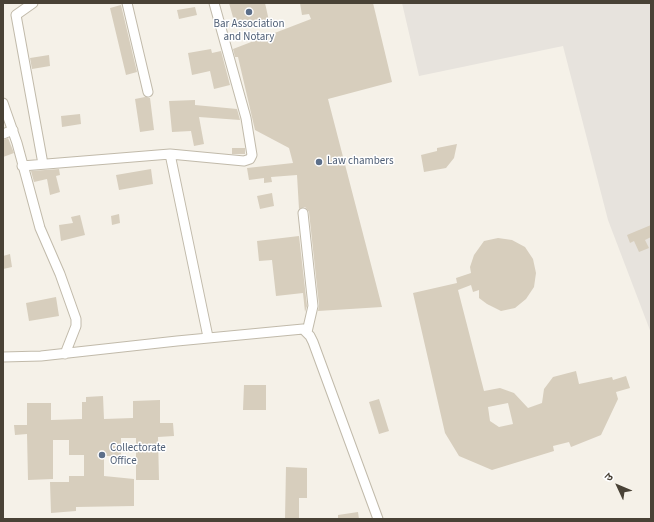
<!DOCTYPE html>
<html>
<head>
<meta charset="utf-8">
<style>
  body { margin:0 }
  #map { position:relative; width:654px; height:522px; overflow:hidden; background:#f5f1e8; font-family:"Source Sans 3","Noto Sans Devanagari",sans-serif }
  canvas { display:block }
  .frame { position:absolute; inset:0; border:4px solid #494236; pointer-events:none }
  .north { position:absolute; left:598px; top:466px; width:40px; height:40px; -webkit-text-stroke:3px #fff; paint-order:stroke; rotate:314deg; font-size:11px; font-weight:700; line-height:16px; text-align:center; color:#494236 }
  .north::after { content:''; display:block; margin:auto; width:14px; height:18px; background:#494236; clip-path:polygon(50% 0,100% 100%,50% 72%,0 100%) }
</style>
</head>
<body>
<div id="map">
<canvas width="654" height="522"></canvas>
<div class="frame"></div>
<div class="north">उ</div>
</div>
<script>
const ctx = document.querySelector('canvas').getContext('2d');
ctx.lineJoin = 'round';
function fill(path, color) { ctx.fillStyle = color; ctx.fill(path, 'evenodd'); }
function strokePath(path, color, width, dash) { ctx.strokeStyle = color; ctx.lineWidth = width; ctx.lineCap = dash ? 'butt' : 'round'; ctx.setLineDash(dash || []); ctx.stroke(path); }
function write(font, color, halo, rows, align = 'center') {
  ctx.font = font + ' "Source Sans 3",sans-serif'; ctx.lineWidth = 3; ctx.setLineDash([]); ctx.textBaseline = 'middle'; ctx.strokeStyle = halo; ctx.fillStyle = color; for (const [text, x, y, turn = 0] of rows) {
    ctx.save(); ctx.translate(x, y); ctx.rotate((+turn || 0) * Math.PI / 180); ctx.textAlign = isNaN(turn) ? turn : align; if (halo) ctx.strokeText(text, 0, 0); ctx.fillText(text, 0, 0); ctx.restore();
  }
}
fill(new Path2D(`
  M402,3H651V333L608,220L563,46L419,76Z`), '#e7e3dd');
fill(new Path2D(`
  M229,3H265L269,21L236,28Z
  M300,3H373L392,82L328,99L382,307L318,311L319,305L309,212L305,207L299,209L297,175L271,177L272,182L264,183V178L249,180L247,168L293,163L289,148L255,130L238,57H235L233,49L311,19L309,14L302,15Z
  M121,5L137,72L126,75L110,8Z
  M195,7L197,15L179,19L177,10Z
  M211,49L212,53L221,51L230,85L214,89L210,71L192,75L188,53Z
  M49,55L50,66L32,69L30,58Z
  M145,97L150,98L154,130L140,132L135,99Z
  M195,100V105L237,109L240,120L199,117L204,144L194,146L191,131L172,132L169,101Z
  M80,114L81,124L62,127L61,116Z
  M8,138L14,153L3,157V140Z
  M457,144L454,158L446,168L424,172L421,155L437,151V148Z
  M232,148H245V154H232Z
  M59,169L60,175L56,176L60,192L50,195L47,179L34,182L31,171Z
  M151,169L153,184L119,190L116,175Z
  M272,193L274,206L260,209L257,196Z
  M119,214L120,223L112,225L111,216Z
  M80,215L85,235L61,241L59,225L73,223L71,217Z
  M651,225V237L645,240L649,248L639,252L634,241L630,243L627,235Z
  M299,236L307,306L305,312L303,293L276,296L272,260L259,261L257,241Z
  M498,238L512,240L525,247L533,259L536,273L534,287L526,299L515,308L501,311L487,304L479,298V290L473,292L471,285L458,290L484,391L500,388L514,393L528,408L542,403L544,389L553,377L576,371L579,384L612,377L613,380L626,376L630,388L616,392L618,399L601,435L571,447L569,442L553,446L554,451L492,470L459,456L445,433L413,293L457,283L456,278L471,273L470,267L474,255L484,241ZM508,403L513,424L499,427L490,421L488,407Z
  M10,254L12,267L3,269V256Z
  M56,297L59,316L29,321L26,303Z
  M244,385H266V410H243Z
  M103,396L104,419L133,418V401L160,400V423H173L174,436L158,437L159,480H136V438H121V456H104V476L134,479V506L76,507V511L51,513L50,482H69V476H84V455H69V440H53V479L28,480L27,434L15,435L14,425H27V403H51V420L82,419V402H86V397Z
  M379,399L389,431L379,434L369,402Z
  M286,467L307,468V498H299V519H285Z
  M358,512L359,519H338V515Z`), '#d7cebd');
const street = new Path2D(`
  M33,3L16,15L43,164
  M127,3L148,92
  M3,103L17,143L40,228L60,274L76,319V326L65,354
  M3,134L13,130
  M170,154L244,161L250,159L252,155L246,118L214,3
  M22,166L170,154L208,337
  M303,213L313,306L307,332
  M3,357L41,356L177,341L303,329L310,336L313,342L378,519`);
strokePath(street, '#c1baaa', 11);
strokePath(street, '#fff', 9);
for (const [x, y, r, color] of [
  [249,12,4,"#5c6f8a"],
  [319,162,4,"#5c6f8a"],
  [102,455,4,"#5c6f8a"]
]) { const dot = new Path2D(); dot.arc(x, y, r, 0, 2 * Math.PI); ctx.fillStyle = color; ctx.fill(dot); strokePath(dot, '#fff', 1.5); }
write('11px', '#4e5e75', '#fff', [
  ["Bar Association",249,25,"center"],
  ["and Notary",249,38,"center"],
  ["Law chambers",327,162],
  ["Collectorate",110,449],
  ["Office",110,462]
], 'left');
</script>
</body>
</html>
